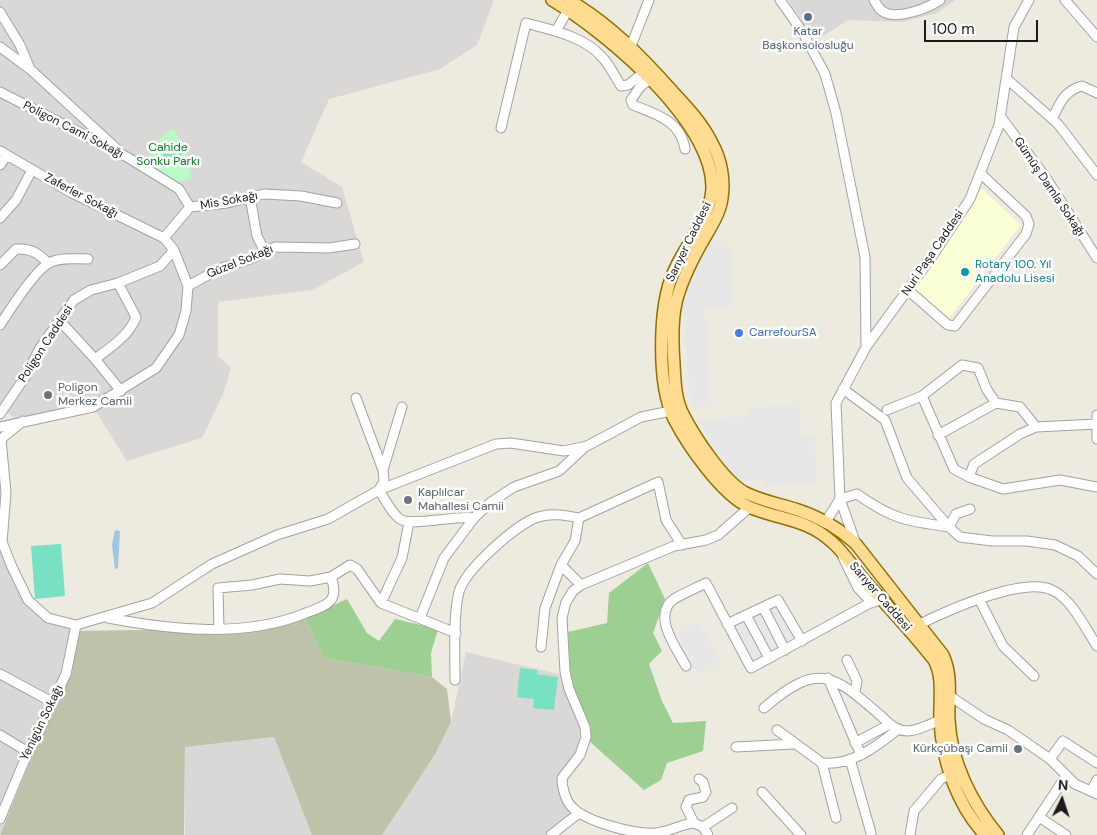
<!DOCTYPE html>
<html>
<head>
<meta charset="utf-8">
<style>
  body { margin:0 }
  #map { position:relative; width:1097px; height:835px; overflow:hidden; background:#edeadf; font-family:"DM Sans",sans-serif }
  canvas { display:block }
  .north { position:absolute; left:1037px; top:775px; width:50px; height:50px; -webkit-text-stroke:4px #fff; paint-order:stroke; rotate:4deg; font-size:14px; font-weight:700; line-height:20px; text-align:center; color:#1b1b1b }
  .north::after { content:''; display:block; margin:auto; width:18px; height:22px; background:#1b1b1b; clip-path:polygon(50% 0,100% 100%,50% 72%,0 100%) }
  .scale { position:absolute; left:924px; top:20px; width:114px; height:22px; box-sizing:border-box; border:2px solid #1b1b1b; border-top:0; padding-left:6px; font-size:15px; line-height:18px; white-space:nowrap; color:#1b1b1b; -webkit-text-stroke:4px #fff; paint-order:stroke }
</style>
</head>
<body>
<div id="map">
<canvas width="1097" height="835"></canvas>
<div class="north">N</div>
<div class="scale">100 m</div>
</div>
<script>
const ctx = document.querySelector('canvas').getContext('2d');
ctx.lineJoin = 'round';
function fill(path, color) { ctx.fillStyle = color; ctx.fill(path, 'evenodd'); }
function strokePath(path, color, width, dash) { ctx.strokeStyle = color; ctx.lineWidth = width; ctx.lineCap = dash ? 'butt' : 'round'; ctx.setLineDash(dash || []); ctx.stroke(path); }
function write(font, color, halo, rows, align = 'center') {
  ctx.font = font + ' "DM Sans",sans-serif'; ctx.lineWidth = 5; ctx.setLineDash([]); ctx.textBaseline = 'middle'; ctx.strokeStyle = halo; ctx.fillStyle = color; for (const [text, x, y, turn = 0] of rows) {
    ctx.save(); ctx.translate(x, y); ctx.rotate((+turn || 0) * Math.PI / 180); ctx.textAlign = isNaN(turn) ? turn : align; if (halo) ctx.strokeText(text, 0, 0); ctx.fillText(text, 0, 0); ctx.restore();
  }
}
fill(new Path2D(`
  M0,0H494L477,45L440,69L329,99L301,162L342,187L364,262L312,290L218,302V356L231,368L223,394L202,438L127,461L93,407L24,426L3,409L0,410Z
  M788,0H955L937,13L902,22L848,20L817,40Z
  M0,549L28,600L48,618L76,625L73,631L65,676L0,834Z
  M466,652L562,675L579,725L581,749L558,776L575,811L545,835H382L434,756L451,722Z
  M274,737L312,835H185V747Z`), '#d9d8d7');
fill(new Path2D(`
  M982,189L1021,225L948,320L914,287Z`), '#faffd6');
fill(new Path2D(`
  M305,618L324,658L432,677L447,689L451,722L434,756L382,835H312L274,737L185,747L184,835H0L65,676L73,631L275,628Z`), '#bfc2ab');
fill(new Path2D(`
  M648,563L665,599L653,633L662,651L649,664L662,701L673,723L706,721L703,751L667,763L661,780L644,790L589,741L591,728L571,685L568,632L607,623L609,593Z
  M347,599L367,633L379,641L395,619L438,629L431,653L432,677L324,658L305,618Z`), '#9dcf92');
fill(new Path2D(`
  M174,128L185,152L192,178L176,183L148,161C154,145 159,137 174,128Z`), '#b8fbc5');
fill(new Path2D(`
  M176,144L182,154L168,163L162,154Z
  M61,544L65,596L35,599L31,546Z
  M520,668L537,670V674L558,677L554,710L533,708L534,699L517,697Z`), '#78e1c4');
fill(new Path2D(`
  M713,238L730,250L733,306L705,308L711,406L691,407L682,297Z
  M800,406L802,436L815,435L817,484L782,486L781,484L764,485V480L740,481L720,458L698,420L750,416V408Z
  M777,604L795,638L785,644L767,609Z
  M761,613L779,648L769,652L751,618Z
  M746,621L764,655L754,662L734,627Z
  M698,623L722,663L698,675L677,634Z`), '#e7e7e7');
fill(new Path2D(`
  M115,530L120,531L118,568L115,569L112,545Z`), '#9dc8dd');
const minor = new Path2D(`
  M780,0L802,31L825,74L836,113L865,257L866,347
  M874,0C876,3 878,8 881,10C894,22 928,8 940,0
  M1065,0L1097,37
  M0,12L20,45L30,69L117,149
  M556,31L568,10
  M631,46L649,0
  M0,47L30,69
  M1007,79L1058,124L1097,175
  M649,80L640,87L631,100L633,105C656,114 681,121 685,149
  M0,92L127,157L179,189L190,207
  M1001,117L1046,178L1097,258
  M1052,119C1060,103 1064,91 1082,86L1097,93
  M501,128L526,23C551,30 583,36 601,56C610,65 614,75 621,86L628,85L643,73
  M0,151L72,193L164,238L174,250L188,286L186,311L179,335L156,368L93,407L0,427
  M0,165L7,155
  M250,197L257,236L265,252
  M0,218L16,200L32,170
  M164,238L190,207L227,203L264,194L301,196L337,203
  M0,265L16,249C31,248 38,253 48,263
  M188,286L219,269L250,259L275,247L329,248L355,244
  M908,290L948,325L955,326L1026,234L1029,224L1026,216L980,173
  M60,321L95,359L121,391
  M0,325C9,311 35,270 49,263C60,257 76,259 88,259
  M95,359C110,348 130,335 136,317L118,283
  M843,389L885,420L907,478L949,527L960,537L992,541H1027L1055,545L1078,556L1097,574
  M356,398L383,470L384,481L379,490C385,499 391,513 400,519C410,527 456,515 474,518
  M887,410L922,396
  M0,414L25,377L40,348L74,300L91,290L118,283L160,266L174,250
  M1097,415V439
  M23,421L1,439L6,493L2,542L12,567L28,600L48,618L76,625L152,603L212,564L277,535L328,519L379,490L496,444L511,443L564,451L587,446L641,417L671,411
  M1036,427L1020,407L996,403L987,390L978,368L962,365L922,396L954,469L969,477L1003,489L1060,480L1097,487
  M938,435L996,403
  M383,470L402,407
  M969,477L974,464L1020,434L1036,427L1097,424
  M825,523L840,499L857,494C892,519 906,521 949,527L956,514L970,509
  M856,544L840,499L836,403L866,347L933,255L970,199L999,125L1014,27L1029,0
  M843,557L858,588L872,603
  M581,585L561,565L575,541L579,518L658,482L666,520L682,545
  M979,599L1003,646L1034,676
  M381,603L402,558L409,522
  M763,607L785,650
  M746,615L769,658
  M108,618C172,630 245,638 306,613C327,605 340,602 331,577L350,565L357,569L381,603L456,633
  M420,618L444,558L474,518L491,502L514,487L559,471L586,446
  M727,624L778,600L802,641
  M918,625C946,611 1023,576 1052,590C1072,599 1085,628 1097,646
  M219,628L218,588L252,585L280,579L310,581L331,577
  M541,647L545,608L561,565
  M847,660L857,681L855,692
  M686,666C677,649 651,615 674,599C684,593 696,588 706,583L751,668L870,603L882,600
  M0,674L52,702
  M828,678L861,755
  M455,680C455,656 453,613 459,592C465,570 516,524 538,517C552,513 564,515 579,518
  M950,696L984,719L1008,730L1050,759L1075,784L1097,794
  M764,708C818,662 832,673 881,716C889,723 896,731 907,731C918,731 930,724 940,720
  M777,730L822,763C851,766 876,747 897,730
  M0,735L28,752
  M855,743L890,724
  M736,747L794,744
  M850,759L871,833
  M1050,759L1063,741L1097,763
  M822,763L836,818
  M1091,791L1097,780
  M762,792L801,835
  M1039,817L1066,835
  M0,819L28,752L66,674L76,625
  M694,823L686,807L689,800L703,797L706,792L703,782L699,779
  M703,827L732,808
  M551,835L579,813
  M708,835L703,827L694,823C681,824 669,832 656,833C636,835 586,822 572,807C565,800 562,787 562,778L580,755L586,737L585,727L569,689L565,672L562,618L566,602L573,591L581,585L674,546L706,540L718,535L750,507
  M910,835L914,811L941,779L950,775
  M1027,835L1066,776`);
const major = new Path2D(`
  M552,0C604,31 724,129 711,197C705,224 685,246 674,271C658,305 657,385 674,419C688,446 722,495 749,507C779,520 806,518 832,542C845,553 854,569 866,582C889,608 913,633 934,660C944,678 939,701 940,721C942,761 957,805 985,835
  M569,0C610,24 642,57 673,92C688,108 703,124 712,143C721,159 725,180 722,198C720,215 708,231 700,246C675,292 670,311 674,364C675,381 675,400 684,416C695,437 723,480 744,492C761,501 780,504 798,510C819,517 840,529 856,544L943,655C953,677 948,697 949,720C951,762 972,803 998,835`);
strokePath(minor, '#a2a2a2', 11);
strokePath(major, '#917100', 14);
strokePath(minor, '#fff', 9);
strokePath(major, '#ffdc92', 11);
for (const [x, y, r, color] of [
  [808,17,5,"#5c6f8a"],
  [965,272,5,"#0f9aa8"],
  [739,333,5,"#3f7fe0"],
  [48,395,5,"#6b7280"],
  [408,500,5,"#6b7280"],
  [1018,749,5,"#6b7280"]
]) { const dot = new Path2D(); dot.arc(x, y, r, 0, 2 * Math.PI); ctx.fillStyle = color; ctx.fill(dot); strokePath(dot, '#fff', 2); }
write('12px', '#4e5e75', '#fff', [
  ["Katar",808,32],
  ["Başkonsolosluğu",808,46]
]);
write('12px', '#1b1b1b', '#fff', [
  ["Poligon Cami Sokağı",73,130,27],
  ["Gümüş Damla Sokağı",1049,187,56],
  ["Zaferler Sokağı",81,196,28],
  ["Mis Sokağı",229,201,-10],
  ["Sarıyer Caddesi",689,242,-64],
  ["Nuri Paşa Caddesi",933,253,-56],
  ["Güzel Sokağı",240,262,-22],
  ["Poligon Caddesi",46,344,-57],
  ["Sarıyer Caddesi",880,597,49],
  ["Yenigün Sokağı",42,723,-64]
]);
write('12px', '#067b1d', '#fff', [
  ["Cahide",168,148],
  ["Sonku Parkı",168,162]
]);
write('12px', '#0d838f', '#fff', [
  ["Rotary 100. Yıl",975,265],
  ["Anadolu Lisesi",975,279]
], 'left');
write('12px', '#366cbe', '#fff', [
  ["CarrefourSA",749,333]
], 'left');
write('12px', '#5b616d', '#fff', [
  ["Poligon",58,388],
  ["Merkez Camii",58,402],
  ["Kaplılcar",418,493],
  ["Mahallesi Camii",418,507],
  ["Kürkçübaşı Camii",1008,749,"right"]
], 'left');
</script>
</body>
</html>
